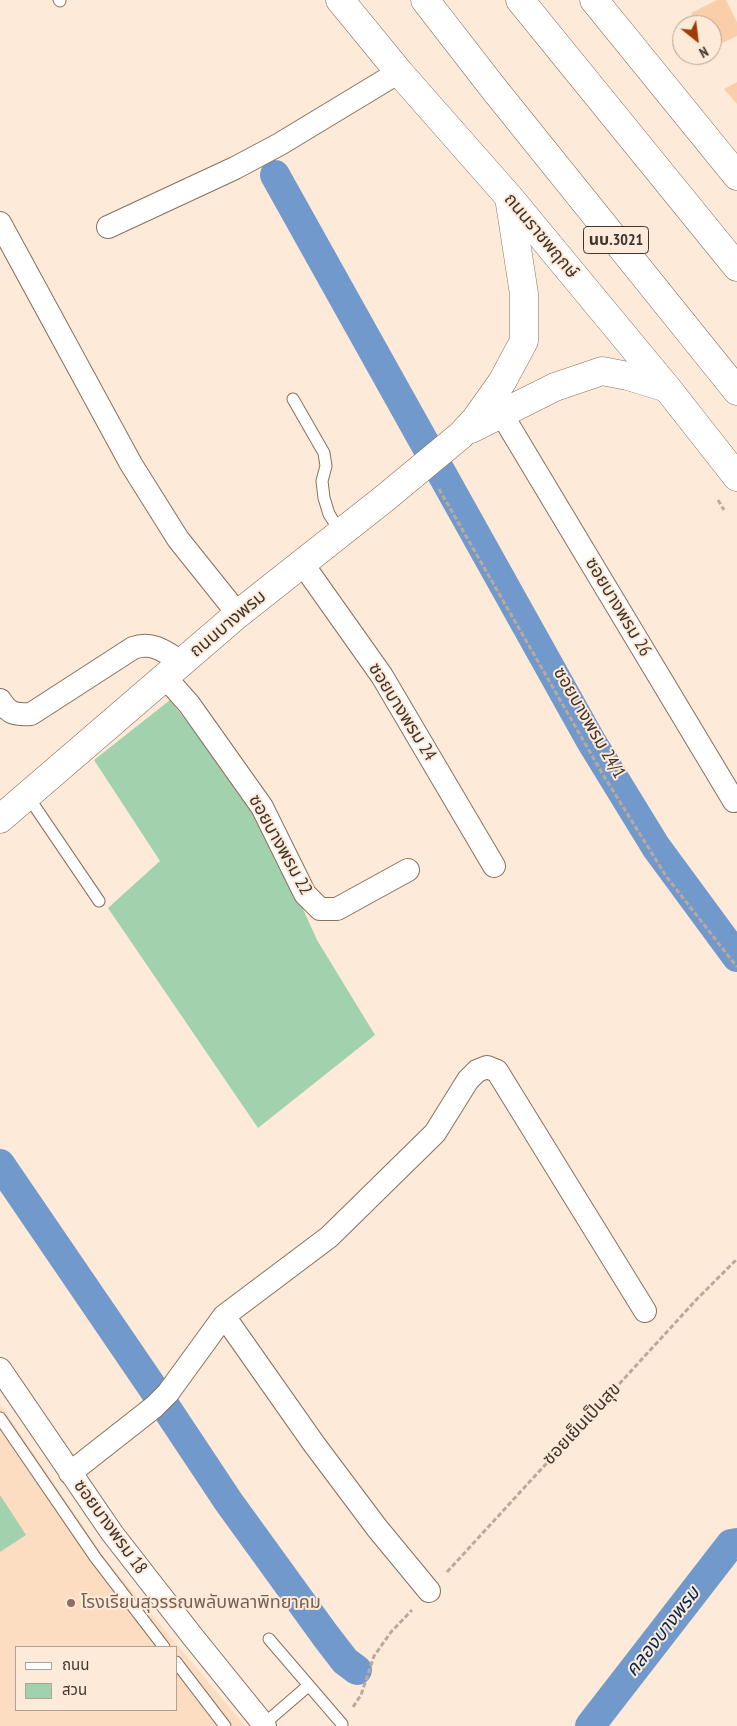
<!DOCTYPE html>
<html>
<head>
<meta charset="utf-8">
<style>
  body { margin:0 }
  #map { position:relative; width:737px; height:1726px; overflow:hidden; background:#feead8; font-family:"PT Sans Narrow","Noto Sans Thai",sans-serif }
  canvas { display:block }
  .legend { position:absolute; left:15px; top:1646px; width:162px; height:65px; box-sizing:border-box; background:#feead8; border:1px solid #b2a294; margin:0; padding:6px 9px; list-style:none; font-size:15px; color:#3f352d }
  .legend li { display:flex; align-items:center; gap:10px; height:25px }
  .legend b { width:25px; border:1px solid #b2a294 }
  .north { position:absolute; left:672px; top:15px; width:50px; height:50px; box-sizing:border-box; background:#feead8; border:1px solid #b2a294; border-radius:50%; rotate:151deg; font-size:14px; font-weight:700; line-height:20px; text-align:center; color:#3f352d }
  .north::after { content:''; display:block; margin:auto; width:18px; height:22px; background:#a03c02; clip-path:polygon(50% 0,100% 100%,50% 72%,0 100%) }
</style>
</head>
<body>
<div id="map">
<canvas width="737" height="1726"></canvas>
<ul class="legend">
<li><b style="height:6px;background:#fff"></b>ถนน</li>
<li><b style="height:14px;background:#a2d1ad"></b>สวน</li>
</ul>
<div class="north">N</div>
</div>
<script>
const ctx = document.querySelector('canvas').getContext('2d');
ctx.lineJoin = 'round';
function fill(path, color) { ctx.fillStyle = color; ctx.fill(path, 'evenodd'); }
function strokePath(path, color, width, dash) { ctx.strokeStyle = color; ctx.lineWidth = width; ctx.lineCap = dash ? 'butt' : 'round'; ctx.setLineDash(dash || []); ctx.stroke(path); }
function write(font, color, halo, rows, align = 'center') {
  ctx.font = font + ' "PT Sans Narrow","Noto Sans Thai",sans-serif'; ctx.lineWidth = 4; ctx.setLineDash([]); ctx.textBaseline = 'middle'; ctx.strokeStyle = halo; ctx.fillStyle = color; for (const [text, x, y, turn = 0] of rows) {
    ctx.save(); ctx.translate(x, y); ctx.rotate((+turn || 0) * Math.PI / 180); ctx.textAlign = isNaN(turn) ? turn : align; if (halo) ctx.strokeText(text, 0, 0); ctx.fillText(text, 0, 0); ctx.restore();
  }
}
fill(new Path2D(`
  M0,1404L106,1560L245,1726H0ZM16,1647H176V1710H16Z`), '#fcddc1');
fill(new Path2D(`
  M170,700L263,820L317,940L375,1035L258,1128L108,908L160,861L94,760Z
  M0,1495L26,1535L0,1552Z`), '#a2d1ad');
strokePath(new Path2D(`
  M275,175L591,741L656,847L737,957
  M0,1164L157,1394L228,1501L325,1635L345,1661L357,1670
  M590,1726L731,1544L737,1543`), '#7299cc', 30);
fill(new Path2D(`
  M717,0H726L737,22V36L712,48V25H697L691,13Z
  M737,82V104L724,89Z`), '#f9cea8');
const service = new Path2D(`
  M59,0L60,1
  M293,399L324,453L326,466L322,481L324,498L329,514L341,533
  M27,795L99,901
  M0,1418L95,1557L164,1647
  M269,1639L342,1724
  M176,1662L225,1726
  M264,1724L308,1686`);
const minor = new Path2D(`
  M0,223L131,464L178,539L238,614
  M108,227L235,168L280,144L399,72
  M501,413L734,801
  M302,563L382,676L494,866
  M165,677L189,704L262,807L305,894L320,909H337L408,870
  M0,700C9,714 15,715 31,714L133,648C153,641 166,652 181,662
  M224,1316L314,1444L377,1528L429,1591
  M0,1369L112,1533L193,1637L265,1726
  M70,1473L154,1407L168,1393L224,1316L329,1237L435,1133L468,1080L477,1071L487,1067L497,1071L645,1311`);
const tertiary = new Path2D(`
  M471,429L555,387L602,371L628,376L667,388
  M0,819L238,614L385,498L461,435L475,420L502,382L524,341V294L509,197`);
const secondary = new Path2D(`
  M340,0L399,72L509,197L667,388L737,477
  M594,0L737,176`);
const primary = new Path2D(`
  M425,0L494,89L737,391
  M520,0L737,267`);
strokePath(service, '#87715e', 13);
strokePath(minor, '#87715e', 24);
strokePath(tertiary, '#87715e', 29);
strokePath(secondary, '#87715e', 29);
strokePath(primary, '#87715e', 29);
strokePath(new Path2D(`
  M439,489L602,773L666,876L737,967
  M718,500L724,510
  M447,1572L697,1299L737,1259
  M353,1707L361,1695L374,1656L391,1632L412,1610`), '#bbaa9c', 3, [5, 2.5]);
strokePath(service, '#fff', 11);
strokePath(minor, '#fff', 22);
strokePath(tertiary, '#fff', 28);
strokePath(secondary, '#fff', 28);
strokePath(primary, '#fff', 28);
for (const [x, y, r, color] of [
  [71,1603,5,"#8d6e63"]
]) { const dot = new Path2D(); dot.arc(x, y, r, 0, 2 * Math.PI); ctx.fillStyle = color; ctx.fill(dot); strokePath(dot, '#feead8', 2); }
for (const [x, y, w] of [
  [616,240,65]
]) { const box = new Path2D(); box.roundRect(x - w / 2, y - 13.5, w, 27, 4); ctx.fillStyle = '#feead8'; ctx.fill(box); strokePath(box, '#3f352d', 1); }
write('bold 16px', '#3f352d', null, [
  ["นบ.3021",616,240]
]);
write('18px', '#3f352d', '#feead8', [
  ["ถนนราชพฤกษ์",541,236,50],
  ["ซอยบางพรม 26",618,607,59],
  ["ถนนบางพรม",228,624,-40],
  ["ซอยบางพรม 24",402,712,58],
  ["ซอยบางพรม 24/1",589,723,60],
  ["ซอยบางพรม 22",280,845,61],
  ["ซอยเย็นเป็นสุข",582,1424,-47],
  ["ซอยบางพรม 18",110,1527,54]
]);
write('18px', '#785e54', '#feead8', [
  ["โรงเรียนสุวรรณพลับพลาพิทยาคม",81,1603]
], 'left');
write('italic 19px', '#002856', '#feead8', [
  ["คลองบางพรม",663,1632,-52]
]);
</script>
</body>
</html>
